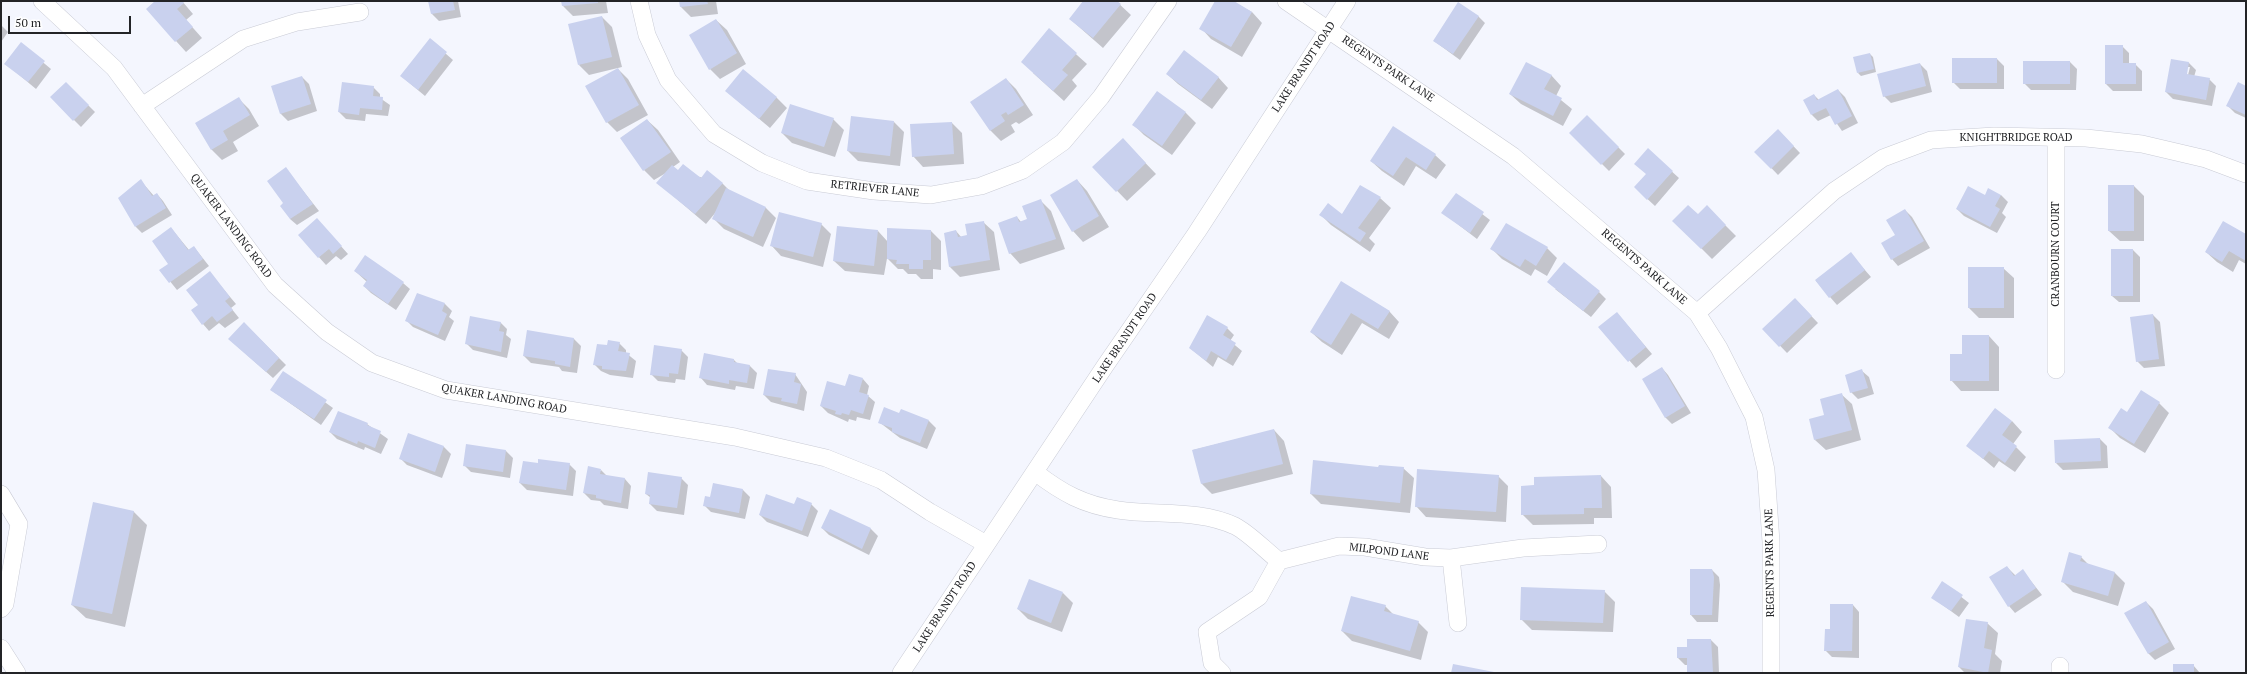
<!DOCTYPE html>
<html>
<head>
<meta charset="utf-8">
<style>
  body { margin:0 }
  #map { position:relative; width:2247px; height:674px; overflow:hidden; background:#f4f6fe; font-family:"PT Serif",serif }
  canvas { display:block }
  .frame { position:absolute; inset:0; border:2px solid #232427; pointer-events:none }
  .scale { position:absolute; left:8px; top:16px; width:123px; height:18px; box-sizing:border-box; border:2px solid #232427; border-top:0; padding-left:5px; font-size:12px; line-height:14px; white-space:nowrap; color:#232427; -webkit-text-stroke:3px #fff; paint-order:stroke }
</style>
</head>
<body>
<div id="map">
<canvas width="2247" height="674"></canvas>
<div class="frame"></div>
<div class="scale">50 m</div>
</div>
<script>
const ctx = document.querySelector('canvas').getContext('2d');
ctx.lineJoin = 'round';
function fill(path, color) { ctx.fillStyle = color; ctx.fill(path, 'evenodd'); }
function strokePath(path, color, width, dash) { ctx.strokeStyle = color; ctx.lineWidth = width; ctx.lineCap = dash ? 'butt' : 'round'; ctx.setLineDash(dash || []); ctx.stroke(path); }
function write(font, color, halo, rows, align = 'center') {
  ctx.font = font + ' "PT Serif",serif'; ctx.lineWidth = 3; ctx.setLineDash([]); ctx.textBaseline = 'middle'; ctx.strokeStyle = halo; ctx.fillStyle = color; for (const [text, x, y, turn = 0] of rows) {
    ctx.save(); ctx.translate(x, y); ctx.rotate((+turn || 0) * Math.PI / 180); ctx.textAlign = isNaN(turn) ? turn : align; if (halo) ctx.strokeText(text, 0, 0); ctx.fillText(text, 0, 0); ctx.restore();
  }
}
fill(new Path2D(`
  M157,1H182L193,14L186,20L202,38L186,52L147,9Z
  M429,1H458L461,17L439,21L432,14Z
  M562,1H606L608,13L573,16L563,6Z
  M680,1H716L718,14L691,17L681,7Z
  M1085,1H1116L1131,15L1103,48L1070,19Z
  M1217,1H1232L1252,12L1262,23L1242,57L1211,39L1201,28Z
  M1478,16L1485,23L1460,60L1434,41Z
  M602,17L612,27L622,67L589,75L579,65Z
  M716,20L727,30L746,64L720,79L710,69Z
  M1,25L8,32L1,42Z
  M1049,30L1087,64L1072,80L1077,86L1064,101L1033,73L1036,49L1034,47Z
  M430,40L453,60L425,96L401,76Z
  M21,44L51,69L36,89L6,64Z
  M2122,46L2129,53V64H2135L2142,71V91H2113L2106,84Z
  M1870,54L1873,57L1876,72L1861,76L1858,73Z
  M1997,59L2004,66V89H1960L1953,82Z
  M2172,60L2189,63L2196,70L2194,77L2209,79L2216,86L2212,106L2173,99L2166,92ZM2187,67H2190L2187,79H2185Z
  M2070,62L2077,69L2076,90H2031L2024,83Z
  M1920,64L1927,71L1932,92L1891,103L1884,96Z
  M618,69L628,79L648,115L617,132L607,122Z
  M1167,74L1218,77L1228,88L1212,109L1178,84Z
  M1551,75L1561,86L1556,96L1572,109L1563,126L1521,104L1510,94Z
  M302,77L309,84L317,111L288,121L281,114L272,87Z
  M1006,79L1016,89L1033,115L1019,124L1016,122L1011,125L1015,132L1001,141L991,131L971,102Z
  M66,83L95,112L81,127L51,97Z
  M373,87L380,94V98L390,105L388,116L366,114L365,121L346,119L339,112Z
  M2246,88V118L2235,113L2228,106Z
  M1838,90L1845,97L1858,123L1842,131L1831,115L1818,121L1812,115L1814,95L1819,100Z
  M726,91L776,97L787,108L770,128Z
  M1157,92L1186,113L1196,123L1172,155L1144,135L1134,125Z
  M239,99L249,109L259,126L233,142L238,151L222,160L212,150L196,124Z
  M1587,116L1625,154L1609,171L1571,133Z
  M833,119L844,130L835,157L792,143L782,133Z
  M647,120L658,130L680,162L673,167L678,171L722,183L730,191L766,208L776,218L763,247L724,229L714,219L716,212L706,224L658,183L666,173L654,180L644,170L621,138Z
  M894,122L904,132L900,166L858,161L848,151Z
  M952,123L962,133L964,164L923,167L913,156Z
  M1393,127L1435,155L1446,165L1436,179L1416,166L1404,186L1382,171L1371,161Z
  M1778,130L1800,153L1778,175L1756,152Z
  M1133,150L1156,174L1127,201L1094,167Z
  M1648,150L1679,178L1655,206L1642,194L1647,174Z
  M286,169L319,211L297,225L290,219Z
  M1077,180L1087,191L1109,227L1083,242L1073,231Z
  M141,181L154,196L157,194L163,201L172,215L142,233L136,227Z
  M1360,186L1380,198L1391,208L1369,238L1375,244L1370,252L1331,225L1321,215H1342Z
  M2134,186L2144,196V241H2120L2109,231Z
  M1456,194L1490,220L1477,239L1443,213Z
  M2001,195L2008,202L2002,213L2006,217L1997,233L1964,216L1957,209L1985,196Z
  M1041,201L1051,211L1065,249L1020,264L1010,253L1017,217L1021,222L1029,220Z
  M1707,207L1736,236L1712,259L1674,221L1698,216Z
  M1905,210L1912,217L1930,248L1898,266L1892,259L1896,235Z
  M983,222L994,232L1000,270L960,277L950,267L956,231L962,238L968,236Z
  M821,224L831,234L823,267L781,256L771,245Z
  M323,226L348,254L341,260L336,256L326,265L299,235Z
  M171,228L189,250L194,247L209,266L177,290L161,270L170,264Z
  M878,231L888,242L931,231L941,241V270L933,269V279H921L916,274H908L903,269H898L888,259V253L884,275L845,271L834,261Z
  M2246,235V264L2239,260L2233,272L2217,262L2206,252Z
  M1547,248L1557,258L1547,276L1535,269L1531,276L1502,259L1492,249Z
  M2133,250L2140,257V302H2119L2112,296Z
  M1851,254L1871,277L1837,305L1816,281Z
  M1969,268H2003L2014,278V318H1979L1969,308Z
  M355,271L403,283L410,289L396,310L371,293L364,286L367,282Z
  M210,273L236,304L231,308L239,318L225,328L219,323L209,331L203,324L199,305Z
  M1342,283L1389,311L1399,322L1389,339L1362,323L1342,355L1322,342L1311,332Z
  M1555,289L1599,292L1606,299L1591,317Z
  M1795,299L1818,323L1787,353L1764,329Z
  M436,301L445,304L452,311L449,317L454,321L445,341L413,327L406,320Z
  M2153,315L2160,322L2165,366L2144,368L2137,361Z
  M1623,320L1652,354L1636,368L1600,327Z
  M500,322L507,329L506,335L511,339L507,358L473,350L466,343Z
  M244,323L286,365L273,378L229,339Z
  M1227,328L1234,335L1230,341L1242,351L1233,366L1218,357L1213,367L1190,348Z
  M1989,336L1999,347V391H1961L1951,380L1963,355Z
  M559,337L574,339L581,346L577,373L562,371L559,367L531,363L524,356Z
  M619,343L626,350V353L636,361L633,378L610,375L601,371L594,364L608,347Z
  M681,350L688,357L685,380L676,379L675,383L658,381L651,374Z
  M734,360L738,364L750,366L757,373L754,389L736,386L735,390L707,385L701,378Z
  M1662,368L1668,375L1691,413L1672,424L1665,417Z
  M1862,371L1869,377L1874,394L1858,399L1851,392Z
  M283,372L333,408L321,425L271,390Z
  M795,374L807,392L804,411L771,402L764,395Z
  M863,379L869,386L867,395L875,402L870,420L857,417L856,421L849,419L848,422L828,413L821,406L846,387Z
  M1841,394L1852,404L1861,440L1826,450L1815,440L1826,416Z
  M2159,403L2169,413L2145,453L2120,438L2110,428L2128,414Z
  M901,410L929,421L936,428L927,449L900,438L879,422L900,414Z
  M2012,421L2022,432L2013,444L2026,457L2015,472L1999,461L1994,468L1968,446Z
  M367,424L388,439L381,454L365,447L364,450L337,439L330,432Z
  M1274,430L1284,441L1293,474L1212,494L1202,484L1193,450Z
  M409,435L444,447L451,454L442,478L407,465L400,458Z
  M2100,439L2107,446L2108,468L2063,470L2056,463Z
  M467,446L506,451L513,458L510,478L471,472L464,465Z
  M539,464H569L576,471L573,496L527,490L520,483Z
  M1379,468H1403L1414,478L1410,513L1321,504L1311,494Z
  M601,470L607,476L625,479L631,486L628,509L604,505L600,501L591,500L584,493Z
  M1498,476L1508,486L1506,522L1426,517L1416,506Z
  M1601,476L1611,487L1612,518H1594V524L1533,525L1522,514Z
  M681,478L688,485L684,515L657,511L650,504L651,498L646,494Z
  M743,490L750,497L745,519L711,512L704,505L711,498Z
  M811,504L818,511L808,537L767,522L760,515L795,505Z
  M830,510L871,529L878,536L869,555L829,535L822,528Z
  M133,511L147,525L125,627L86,618L72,605Z
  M2081,557L2089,565L2115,573L2125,583L2118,606L2073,592L2062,581Z
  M2007,567L2016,576L2023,571L2042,595L2015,613L2009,606Z
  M1712,570L1719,577L1720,585L1718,622H1697L1691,615Z
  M1942,582L1969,603L1959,617L1933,598Z
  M1604,591L1615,602L1613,632L1532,630L1521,619Z
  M1063,593L1073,603L1062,632L1028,619L1018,609Z
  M2146,602L2153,609L2175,649L2155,660L2148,653Z
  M1853,605L1859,612V658L1832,657L1825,650L1831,630Z
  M1385,606L1394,615L1418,622L1428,632L1421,660L1352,641L1342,631Z
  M1987,623L1998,633L1995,654L2002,661L2000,673H1965L1959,667Z
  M1711,640L1718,647L1719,673H1688V665H1685L1678,658L1688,648Z
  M2193,665L2200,673H2174Z`), '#0003');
fill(new Path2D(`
  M155,1H182L184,3L177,9L193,27L175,42L146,9Z
  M428,1H453L455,10L431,14Z
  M561,1H598V3L562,6Z
  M679,1H707L708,4L680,7Z
  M1083,1H1117L1121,4L1093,38L1069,19Z
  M1215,1H1234L1252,12L1231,47L1199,29Z
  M1458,2L1479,16L1453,54L1433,41Z
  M602,16L612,57L578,65L568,24Z
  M716,19L737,53L709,70L689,35Z
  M1049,28L1077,53L1062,70L1068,75L1053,91L1021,62Z
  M430,38L447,52L418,90L400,76Z
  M21,42L45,61L28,82L4,64Z
  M2105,45H2123V63H2136V84H2105Z
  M1184,50L1219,77L1201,100L1166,74Z
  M1870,53L1874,69L1857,73L1853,57Z
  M1952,58H1997V83H1952Z
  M2171,59L2189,62L2187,74L2210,78L2206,100L2165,92Z
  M2023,61H2070V84H2023Z
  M1526,62L1552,75L1544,89L1562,98L1553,116L1509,94Z
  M1920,63L1926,86L1883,97L1877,74Z
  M618,68L639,105L606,123L585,86Z
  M743,69L777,97L759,119L725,91Z
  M302,76L311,104L280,114L271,86Z
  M1006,78L1024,105L1008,115L1006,112L1001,115L1005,121L990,131L970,102Z
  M66,82L89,105L73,121L50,97Z
  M342,82L374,86L373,96L383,97L382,110L360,108L359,115L338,112Z
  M2238,82L2246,86V115L2226,106Z
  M1838,89L1852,116L1835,125L1826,108L1811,115L1803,100L1814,94L1817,100Z
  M1157,91L1186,112L1162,146L1132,125Z
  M239,97L250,115L223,131L228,140L211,150L195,123Z
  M790,104L834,118L824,147L781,133Z
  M1587,115L1619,147L1601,165L1569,133Z
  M851,116L894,121L890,156L847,151Z
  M647,119L671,152L643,171L620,138Z
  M952,122L954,154L912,157L910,124Z
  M1393,126L1436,154L1426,170L1406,157L1393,176L1370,161Z
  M1778,129L1794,146L1771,169L1754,152Z
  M1123,138L1146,163L1116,192L1092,167Z
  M1648,148L1673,171L1647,200L1634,187L1646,174L1634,164Z
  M683,164L701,178L707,170L723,183L695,214L656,183L672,165L678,170Z
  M286,167L313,204L290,219L280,206L283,203L267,181Z
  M141,179L152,196L157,193L166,208L135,227L118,198Z
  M1077,179L1099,216L1072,232L1050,195Z
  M1360,185L1381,197L1358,228L1366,233L1360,242L1319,215L1328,203L1342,214Z
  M2108,185H2134V231H2108Z
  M1968,186L1985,195L1988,188L2001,195L1995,206L2000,209L1990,227L1956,209Z
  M726,188L766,207L753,237L712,219Z
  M1456,193L1484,212L1470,233L1441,213Z
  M1041,199L1056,239L1009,254L998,223L1017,216L1019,222L1027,219L1022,206Z
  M1688,205L1698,214L1707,205L1726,225L1701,249L1672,221Z
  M1905,209L1924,241L1891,260L1881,243L1895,235L1886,220Z
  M779,212L822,223L813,257L770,246Z
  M317,218L342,246L333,254L329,249L318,258L298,235Z
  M984,221L990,260L949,267L944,233L956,230L958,237L967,235L965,224Z
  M2223,221L2246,234V261L2229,251L2222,262L2205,252Z
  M1506,223L1548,247L1536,266L1525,259L1520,267L1490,249Z
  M837,226L878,230L874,266L833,261Z
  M171,227L188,250L194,246L203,259L169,283L159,270L168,264L152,241Z
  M887,228L931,230V260H923V269H909V264H896L897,260L887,259Z
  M2111,249H2133V296H2111Z
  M1851,252L1865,270L1829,298L1815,280Z
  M365,255L404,282L388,304L363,286L367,280L354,271Z
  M1564,262L1600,291L1583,311L1547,282Z
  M1968,267H2004V308H1968Z
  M210,271L230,297L225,301L233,310L217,322L212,316L202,325L191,310L198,305L186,290Z
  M1341,281L1390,311L1378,329L1351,313L1331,345L1310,332Z
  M417,293L445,303L442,311L447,314L438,335L405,321Z
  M1795,298L1812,316L1779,347L1762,329Z
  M1617,312L1646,347L1628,362L1598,327Z
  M2153,314L2159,359L2136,362L2130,317Z
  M1207,315L1228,327L1223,335L1236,343L1226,360L1211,351L1206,361L1189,348Z
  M470,316L501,322L499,331L504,332L501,352L465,344Z
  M244,322L279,358L266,372L228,339Z
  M527,330L574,338L570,367L555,364V361L523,356Z
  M1962,335H1989V381H1950V354H1962Z
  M608,340L620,342L618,351L630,353L626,371L602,369V366L593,365L597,344L607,345Z
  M654,345L682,349L678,374L669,373V377L650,375Z
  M704,353L734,359V362L750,365L747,383L729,380V384L699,378Z
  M1662,367L1685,406L1665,418L1642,379Z
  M768,369L796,373L794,382L801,384L797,404L781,401L782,398L763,395Z
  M1862,369L1868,388L1850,393L1845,375Z
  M283,371L327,400L314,419L270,390Z
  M849,374L863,378L859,392L869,395L863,414L851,410L849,415L842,413L841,415L835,414L836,411L820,406L827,381L845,386Z
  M2141,390L2160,402L2134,444L2108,428L2121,408L2127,412Z
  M1842,393L1852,430L1814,440L1809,419L1824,415L1820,399Z
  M884,407L899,413L901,409L929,420L920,443L892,432V428L878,423Z
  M1995,408L2012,421L2002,435L2017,446L2005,463L1989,451L1983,459L1966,446Z
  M338,411L368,423L367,425L381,431L375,448L358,441L357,444L329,432Z
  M1274,429L1283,464L1201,484L1192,450Z
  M408,433L444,446L435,472L399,459Z
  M2100,438L2101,461L2055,463L2054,440Z
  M466,444L506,450L503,472L463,466Z
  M538,459L570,463L566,490L519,483L523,461L538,463Z
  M1313,460L1378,467L1379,465L1404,467L1400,503L1310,494Z
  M588,466L601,469L600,474L625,478L621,503L596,498V495L583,493Z
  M1417,469L1499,475L1496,512L1415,507Z
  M648,472L682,477L677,508L649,504L650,495L645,494Z
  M1601,475L1602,508H1584V514L1521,515V486L1534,485V477Z
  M713,483L743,489L739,513L703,506L705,496L710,497Z
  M766,494L794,504L797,497L812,503L802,531L759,515Z
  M93,502L134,511L112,614L71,605Z
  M830,509L871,528L862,549L821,528Z
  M2069,552L2082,556L2080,561L2115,572L2108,596L2061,582Z
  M2007,566L2014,576L2023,569L2036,588L2008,607L1989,577Z
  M1690,569H1712L1714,577L1712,615H1690Z
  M1029,579L1063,592L1051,623L1017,609Z
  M1942,581L1963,595L1951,611L1931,598Z
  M1521,587L1605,590L1603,623L1520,620Z
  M1351,596L1386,605L1384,611L1419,621L1410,651L1341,631Z
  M2146,601L2169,642L2148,654L2124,613Z
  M1830,604H1853L1852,651H1824L1825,629H1830Z
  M1966,619L1988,622L1984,648L1992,650L1988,673L1958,667Z
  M1687,639H1711L1713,673H1687V658H1677V647H1687Z
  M1453,664L1494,672V673H1451Z
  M2173,664H2194V673H2173Z`), '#c9d1ee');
const minor = new Path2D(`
  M42,1L114,68L275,285L327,332L372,363L446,390L735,437L826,458L881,480L930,512L986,544
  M639,1L647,35L668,80L714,134L762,163L807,181L874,191L931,195L981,186L1023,170L1063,142L1101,97L1168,1
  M1286,1L1513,156L1697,313L1719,348L1754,417L1766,470L1771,542V673
  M142,106L243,39L297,22L360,12
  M2056,138V370
  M1697,313L1834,191L1883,158L1931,140L1994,136L2086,138L2142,144L2206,159L2246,174
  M1035,472C1062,493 1084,505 1118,510C1157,516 1198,509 1235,526C1249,533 1266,551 1279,561L1339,546L1365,547L1425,557L1451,558L1523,548L1598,544
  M1,494L19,524L5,604L1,609
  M1451,558L1458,623
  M1,648L17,673
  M901,673L1105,366L1197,232L1347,1
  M1222,673L1212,663L1207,632L1259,597L1279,561
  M2060,673V666`);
strokePath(minor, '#c9cbd5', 18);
strokePath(minor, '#fff', 17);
write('11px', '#232427', '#fff', [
  ["LAKE BRANDT ROAD",1304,67,-57],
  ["REGENTS PARK LANE",1388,69,34],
  ["KNIGHTBRIDGE ROAD",2016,138],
  ["RETRIEVER LANE",875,189,6],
  ["QUAKER LANDING ROAD",231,226,53],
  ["CRANBOURN COURT",2056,254,-90],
  ["REGENTS PARK LANE",1644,267,41],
  ["LAKE BRANDT ROAD",1125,338,-56],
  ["QUAKER LANDING ROAD",504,399,10],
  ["MILPOND LANE",1389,552,7],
  ["REGENTS PARK LANE",1770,563,-91],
  ["LAKE BRANDT ROAD",945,607,-57]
]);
</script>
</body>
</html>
